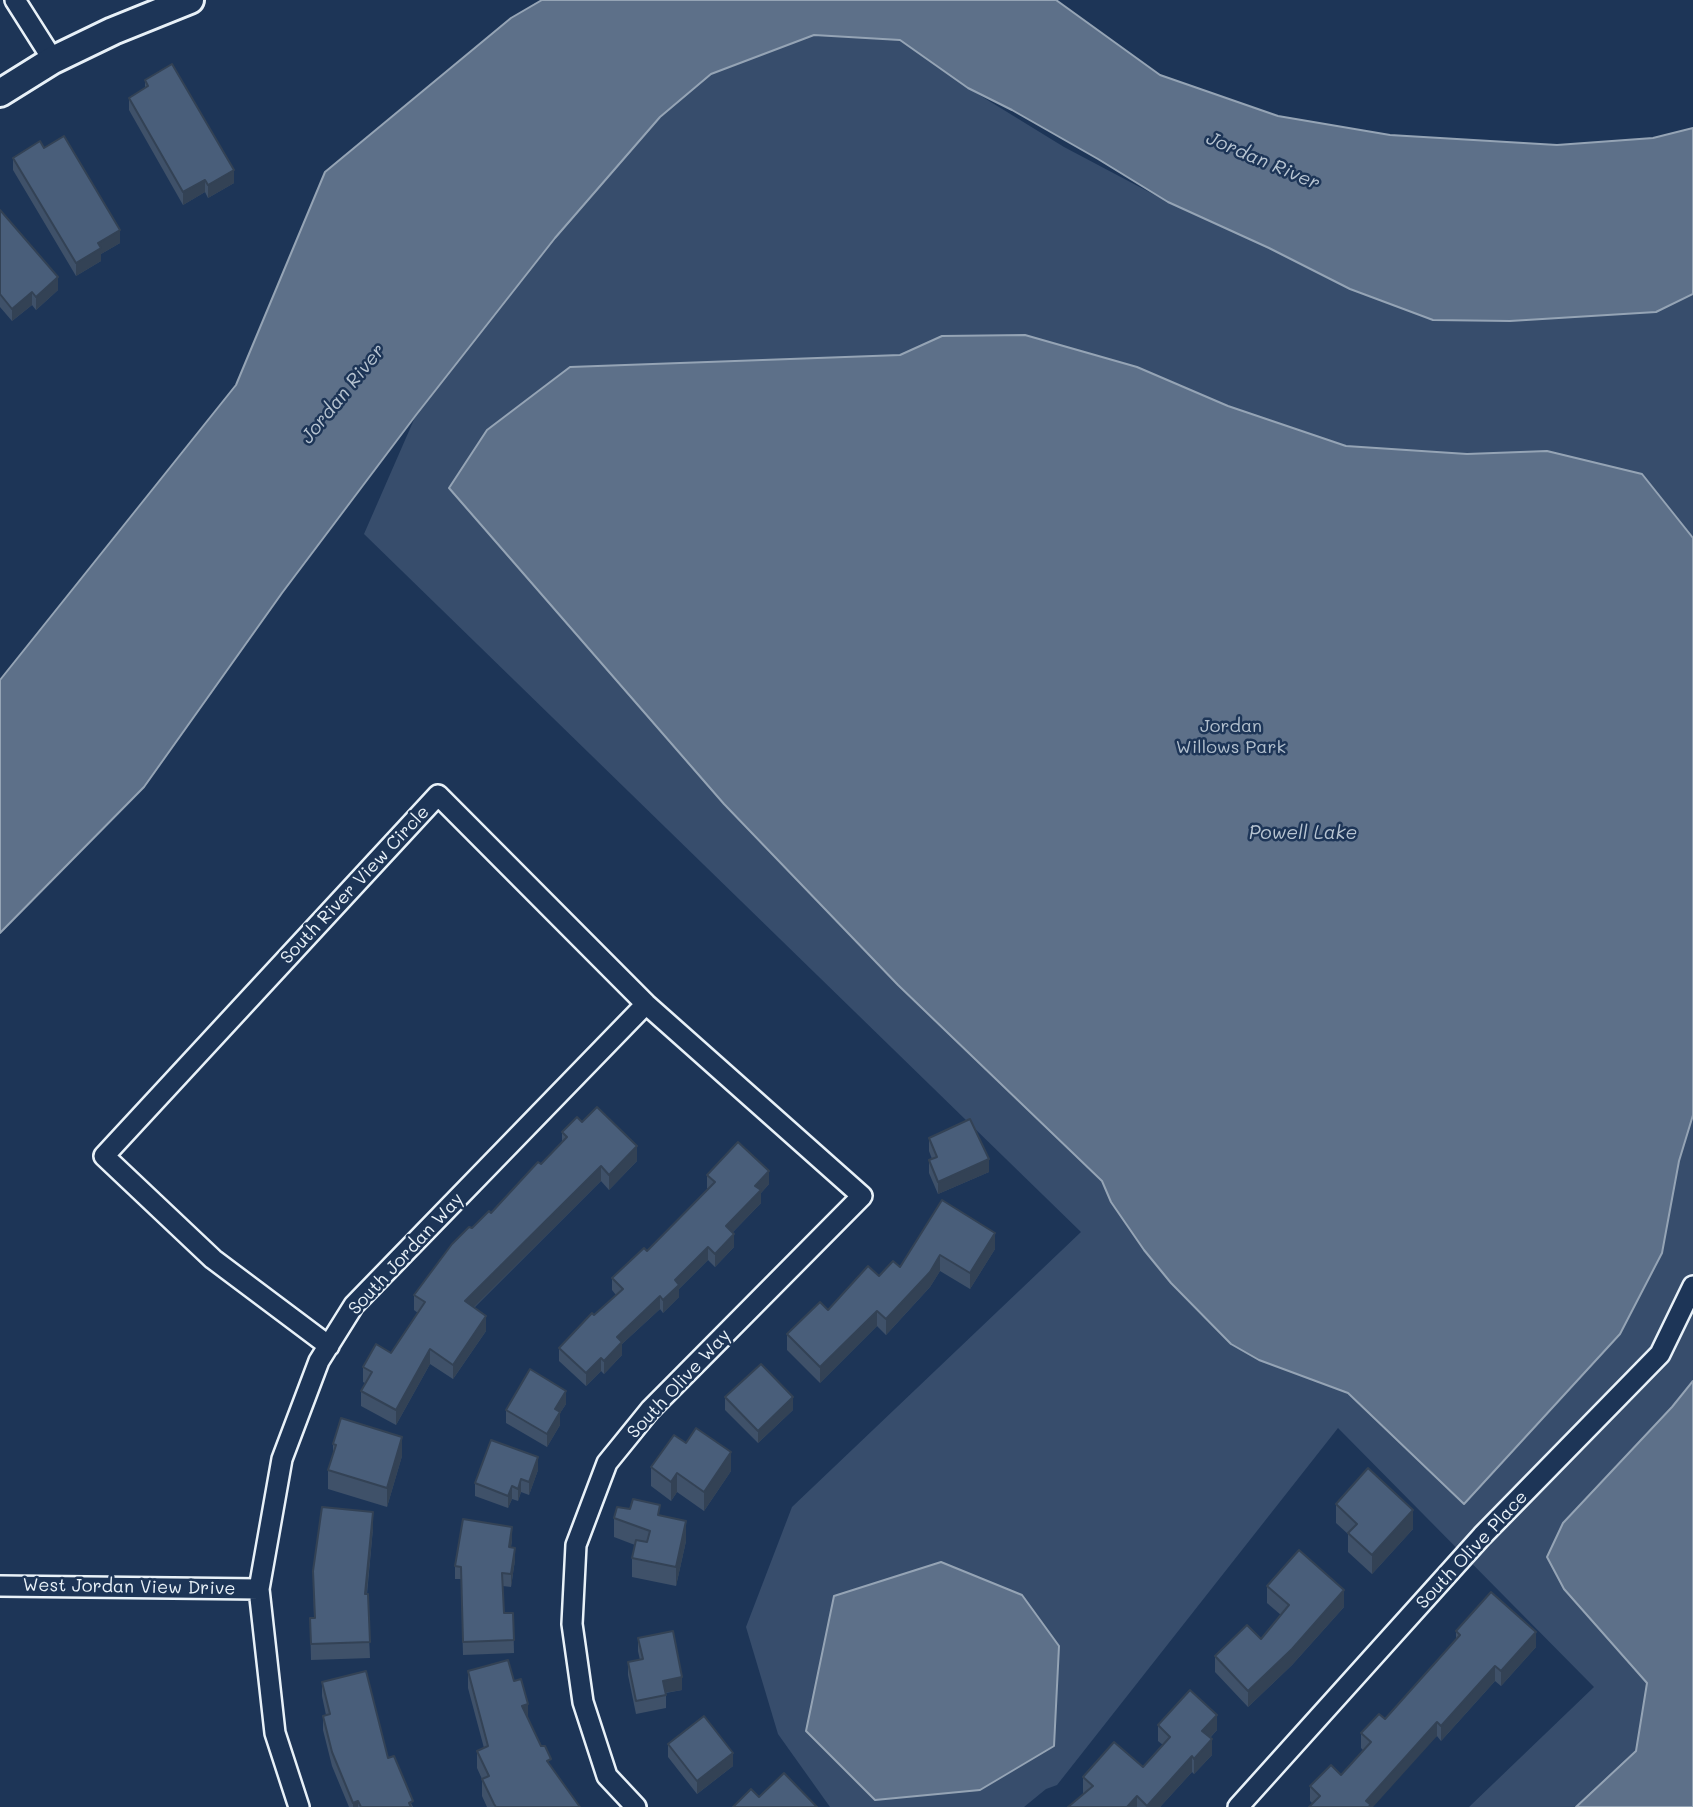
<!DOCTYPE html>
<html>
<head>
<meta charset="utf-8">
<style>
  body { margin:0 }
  canvas { display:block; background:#1d3557 }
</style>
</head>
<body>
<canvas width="1693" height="1807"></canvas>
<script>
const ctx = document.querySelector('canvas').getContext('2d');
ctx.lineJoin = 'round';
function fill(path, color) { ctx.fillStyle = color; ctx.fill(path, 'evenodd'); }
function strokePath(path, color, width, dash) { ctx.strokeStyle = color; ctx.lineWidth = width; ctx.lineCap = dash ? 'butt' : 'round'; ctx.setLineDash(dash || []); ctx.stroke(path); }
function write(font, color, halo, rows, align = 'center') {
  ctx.font = font + ' Mali,sans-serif'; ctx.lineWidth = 5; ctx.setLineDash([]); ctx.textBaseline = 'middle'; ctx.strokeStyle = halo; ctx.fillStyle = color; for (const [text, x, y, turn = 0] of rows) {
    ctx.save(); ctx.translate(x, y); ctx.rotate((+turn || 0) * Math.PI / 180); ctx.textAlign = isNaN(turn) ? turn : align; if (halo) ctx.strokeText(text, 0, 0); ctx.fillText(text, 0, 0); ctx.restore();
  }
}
fill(new Path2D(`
  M814,35L900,40L968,88L1064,147L1168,202L1269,248L1350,289L1433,320L1656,312L1693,294V1807H1469L1594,1687L1338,1428L1057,1785L1046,1789L1024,1807H830L778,1734L746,1627L792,1507L1081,1232L364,534L416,415L555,238L660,117L710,74Z`), '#374d6c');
const water = new Path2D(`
  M542,0H1056L1160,75L1278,116L1390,135L1557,145L1653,138L1693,128V294L1656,312L1510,321L1433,320L1350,289L1269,248L1168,202L1098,159L1012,110L968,88L900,40L814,35L711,74L660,117L555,238L416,415L282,593L144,787L0,933V680L236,385L325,172L511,18Z
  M1025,335L1137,367L1228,406L1346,446L1467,454L1547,451L1642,474L1693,538V1115L1679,1161L1662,1253L1620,1334L1464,1504L1348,1393L1259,1360L1231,1344L1171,1283L1144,1250L1111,1202L1102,1181L898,985L724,804L449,488L487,430L570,367L900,355L942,336Z
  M1693,1381V1807H1576L1636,1751L1647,1683L1564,1589L1547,1557L1563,1523L1672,1407Z
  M941,1562L1022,1595L1059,1646L1054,1746L980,1790L875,1800L806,1731L834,1596Z`);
fill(water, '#5d7089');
strokePath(water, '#95a4b5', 2);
const street = new Path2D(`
  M15,0L53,60
  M329,1346L213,1259L104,1156L438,795L646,1004L862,1196L650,1410L607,1463L576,1545L572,1624L583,1702L607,1776L636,1807
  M0,1586L259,1589
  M299,1807L275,1733L259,1589L282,1459L319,1361L354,1305L646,1004
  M1238,1807L1482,1536L1660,1354L1693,1286`);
const secondary = new Path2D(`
  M0,93L53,60L113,31L190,0`);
strokePath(street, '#e8f1f8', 24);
strokePath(secondary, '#e8f1f8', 32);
strokePath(street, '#1d3557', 19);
strokePath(secondary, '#1d3557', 26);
fill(new Path2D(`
  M145,80L234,183L208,198L205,192L183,205L129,110V98L145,88Z
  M44,148L120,243L101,254V261L76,276L13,170V158Z
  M0,210L58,290L36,310L32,305L12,321L0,307Z
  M582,1122L637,1161L609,1190L601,1181L474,1308L486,1331L453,1379L430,1364L396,1425L361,1406V1391L365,1383L363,1382V1367L391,1353L418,1313L414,1310V1295L472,1228L491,1213L562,1142V1132Z
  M929,1138L989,1172L938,1194L929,1173V1160L932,1159L929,1151Z
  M707,1175L769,1184L761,1193V1203L733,1232L734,1247L715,1267L708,1260L679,1289V1297L663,1313L660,1309L622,1344V1355L604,1374L601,1371L586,1386L559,1361V1348L616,1295L612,1290V1278L647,1251L708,1189L707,1188Z
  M942,1200L995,1249L970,1289L940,1271L930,1287L886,1335L877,1326L820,1383L787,1350V1334L828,1310L879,1276L900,1267Z
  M725,1397L793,1410L758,1443L725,1410Z
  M566,1404L560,1413V1425L547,1447L506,1423V1410Z
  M686,1443L731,1471L704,1511L677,1492L671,1501L651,1486V1467Z
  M333,1444L402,1456L387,1507L328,1489V1470L333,1456Z
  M538,1470L529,1495L521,1492L518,1501L512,1499L508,1508L475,1496V1483Z
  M1336,1504L1413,1529L1372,1574L1348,1552V1534L1336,1523Z
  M660,1516L686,1541L676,1586L632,1577V1558L635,1545L614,1537V1518Z
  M373,1528L367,1594L370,1658L311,1660L310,1618H314L313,1571Z
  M512,1540L511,1547L515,1560L511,1587L503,1586L504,1613H513L514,1653L463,1655L461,1579H455V1566Z
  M1267,1586L1344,1607L1292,1665L1248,1707L1215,1672V1656L1261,1639L1281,1615L1267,1603Z
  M1456,1631L1536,1647L1501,1686L1495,1681L1441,1741L1437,1736L1312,1803L1310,1801V1786L1341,1775L1363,1750L1361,1748V1733L1385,1719L1456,1640Z
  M638,1638L682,1690L666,1693V1708L636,1714L628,1675V1662L640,1660L638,1651Z
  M468,1671L514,1681L528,1718L551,1767L580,1807H487L482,1796V1779L477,1768V1751L484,1748L468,1688Z
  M322,1682L388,1758L413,1807H349L332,1766L323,1730V1716L326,1715L322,1696Z
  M1158,1725L1217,1730L1210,1738L1212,1755L1194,1774L1192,1772L1160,1807H1068L1084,1793H1083V1777L1143,1767L1163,1745L1158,1741Z
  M668,1744L733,1766L697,1794L668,1757Z`), '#3f5169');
fill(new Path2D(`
  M234,170V183L208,198V185Z
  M205,180V192L183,205V192Z
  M120,230V243L101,254V261L76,276V263L98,243Z
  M58,277V290L36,310V297Z
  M32,292V305L12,321V309Z
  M637,1146V1161L609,1190V1175Z
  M989,1159V1172L938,1194V1182Z
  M601,1166V1181L465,1316V1301Z
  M769,1171V1184L761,1193V1203L726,1239V1226L755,1186Z
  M995,1233V1249L970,1289V1273Z
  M734,1234V1247L715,1267V1254Z
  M708,1247V1260L679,1289V1297L663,1313V1300L675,1280Z
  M940,1255V1271L930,1287L886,1335V1319Z
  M660,1296V1309L622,1344V1355L604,1374V1361L617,1337Z
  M877,1311V1326L820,1383V1367Z
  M486,1316V1331L453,1379V1365Z
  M430,1349V1364L396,1425V1410Z
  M601,1358V1371L586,1386V1373Z
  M566,1391V1404L560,1413V1425L547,1447V1434L555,1409Z
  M793,1397V1410L758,1443V1431Z
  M402,1437V1456L387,1507V1488Z
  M731,1452V1471L704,1511V1492Z
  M538,1457V1470L529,1495V1482Z
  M677,1473V1492L671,1501V1482Z
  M521,1479V1492L518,1501V1489Z
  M512,1486V1499L508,1508V1496Z
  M1413,1510V1529L1372,1574V1555Z
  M373,1512V1528L365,1610V1594Z
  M686,1521V1541L676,1586V1567Z
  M512,1527V1540L509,1560V1547Z
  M515,1548V1560L511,1587V1574Z
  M1344,1590V1607L1292,1665L1248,1707V1691Z
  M1536,1632V1647L1501,1686V1671Z
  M1495,1666V1681L1441,1741V1726Z
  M682,1677V1690L663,1693V1681Z
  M528,1704V1721L522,1706Z
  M1217,1715V1730L1202,1746V1731Z
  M1437,1722V1736L1373,1807H1366V1801Z
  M1212,1739V1755L1194,1774V1759Z
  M733,1753V1766L697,1794V1781Z
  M1192,1756V1772L1160,1807H1147Z
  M1137,1796V1807H1127Z
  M358,1801V1807H353V1803Z`), '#334255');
const building = new Path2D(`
  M172,64L234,170L208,185L205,180L183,192L129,98L148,86L145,80Z
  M64,136L120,230L98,243L101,248L76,263L13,158L40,141L44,148Z
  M0,210L58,277L36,297L32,292L12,309L0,294Z
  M597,1107L637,1146L609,1175L601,1166L465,1301L486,1316L453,1365L430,1349L396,1410L361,1391L372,1372L363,1367L376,1344L391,1353L425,1302L414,1295L452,1244L469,1227L472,1228L489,1211L491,1213L538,1162L541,1164L567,1137L562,1132L577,1117L582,1122Z
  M970,1119L989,1159L938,1182L929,1160L937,1157L929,1138Z
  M738,1142L769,1171L755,1186L761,1190L726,1226L734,1234L715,1254L708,1247L675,1280L679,1285L663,1300L660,1296L617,1337L622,1342L604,1361L601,1358L586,1373L559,1348L592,1313L594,1315L623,1289L612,1278L644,1248L647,1251L715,1182L707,1175Z
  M942,1200L995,1233L970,1273L940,1255L930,1272L886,1319L877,1311L820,1367L787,1334L820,1302L828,1310L868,1266L879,1276L893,1261L900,1267Z
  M761,1364L793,1397L758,1431L725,1397Z
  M530,1369L566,1391L555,1409L560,1412L547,1434L506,1410Z
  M341,1418L402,1437L387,1488L328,1470L336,1445L333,1444Z
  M696,1428L731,1452L704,1492L677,1473L671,1482L651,1467L674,1435L686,1443Z
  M491,1440L538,1457L529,1482L521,1479L518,1489L512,1486L508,1496L475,1483Z
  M1368,1468L1413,1510L1372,1555L1348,1533L1357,1524L1336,1504Z
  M633,1499L660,1505L658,1515L686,1521L676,1567L632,1558L636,1540L647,1542L650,1531L614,1518L617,1507L630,1509Z
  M322,1507L373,1512L365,1594H368L370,1642L311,1644L310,1618H315L313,1571Z
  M463,1519L512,1527L509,1547L515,1548L511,1574L502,1573L504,1613H513L514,1640L463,1642L461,1567L455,1566Z
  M1299,1550L1344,1590L1292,1649L1248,1691L1215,1656L1247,1625L1261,1639L1289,1605L1267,1586Z
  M1491,1592L1536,1632L1501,1671L1495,1666L1441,1726L1437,1722L1366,1801L1371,1805L1368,1807H1309L1320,1796L1310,1786L1331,1765L1341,1775L1371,1742L1361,1733L1379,1714L1385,1719L1460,1635L1456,1631Z
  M673,1631L682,1677L663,1681L666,1695L636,1701L628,1662L643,1659L638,1638Z
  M508,1660L514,1681L521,1679L528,1704L522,1706L541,1746H545L551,1759L547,1761L580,1807H496L494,1804L482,1779L489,1776L477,1751L488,1746L468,1671Z
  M366,1671L388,1758L394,1756L413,1801L409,1803L411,1807H361L358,1801L353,1803L332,1752L323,1716L330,1714L322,1682Z
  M1190,1690L1217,1715L1202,1731L1212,1739L1194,1759L1192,1756L1147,1806L1137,1796L1127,1807H1068L1093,1786L1083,1777L1114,1742L1143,1767L1170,1737L1158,1725Z
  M704,1716L733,1753L697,1781L668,1744Z
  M784,1773L817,1807H733L751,1789L759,1797Z`);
fill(building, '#495e7a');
strokePath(building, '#334255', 2);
write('18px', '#b3c0ce', '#1d3557', [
  ["Jordan",1231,726],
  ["Willows Park",1231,747]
]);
write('18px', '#e8f1f8', '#1d3557', [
  ["South River View Circle",355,885,-47],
  ["South Jordan Way",406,1254,-47],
  ["South Olive Way",679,1384,-47],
  ["South Olive Place",1472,1550,-47],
  ["West Jordan View Drive",129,1587,1]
]);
write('italic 19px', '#b7c4d1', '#1d3557', [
  ["Jordan River",1263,161,23],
  ["Jordan River",343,394,-51],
  ["Powell Lake",1303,833]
]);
</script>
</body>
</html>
